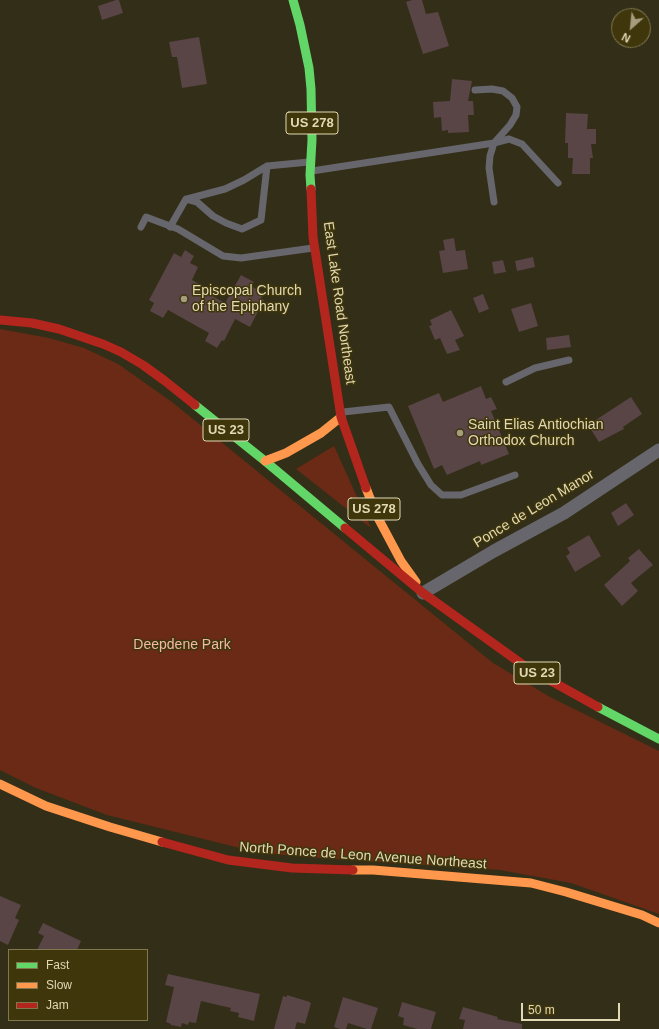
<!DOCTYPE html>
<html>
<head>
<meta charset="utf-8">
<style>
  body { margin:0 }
  #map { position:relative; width:659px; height:1029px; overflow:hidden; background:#332e18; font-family:Helvetica,sans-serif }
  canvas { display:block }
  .legend { position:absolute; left:8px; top:949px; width:140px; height:72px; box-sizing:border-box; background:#3f360c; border:1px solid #80774f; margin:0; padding:5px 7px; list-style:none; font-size:12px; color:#e2d9b4 }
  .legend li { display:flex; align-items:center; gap:8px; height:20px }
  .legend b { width:20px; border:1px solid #80774f }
  .north { position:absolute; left:611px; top:8px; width:40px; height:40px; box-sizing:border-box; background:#3f360c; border:1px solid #80774f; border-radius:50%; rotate:207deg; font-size:11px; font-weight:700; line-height:16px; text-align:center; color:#e2d9b4 }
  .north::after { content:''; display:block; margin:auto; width:14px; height:18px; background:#a59d7d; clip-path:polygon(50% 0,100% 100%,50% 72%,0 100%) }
  .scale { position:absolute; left:521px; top:1003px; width:99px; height:18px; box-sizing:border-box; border:2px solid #e2d9b4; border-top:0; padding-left:5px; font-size:12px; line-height:14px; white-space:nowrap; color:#e2d9b4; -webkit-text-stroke:3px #3f360c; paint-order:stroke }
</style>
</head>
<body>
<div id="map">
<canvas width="659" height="1029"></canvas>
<ul class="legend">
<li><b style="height:5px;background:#63d668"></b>Fast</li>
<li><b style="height:5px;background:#ff974d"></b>Slow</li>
<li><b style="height:5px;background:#b3261e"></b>Jam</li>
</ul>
<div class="north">N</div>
<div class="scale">50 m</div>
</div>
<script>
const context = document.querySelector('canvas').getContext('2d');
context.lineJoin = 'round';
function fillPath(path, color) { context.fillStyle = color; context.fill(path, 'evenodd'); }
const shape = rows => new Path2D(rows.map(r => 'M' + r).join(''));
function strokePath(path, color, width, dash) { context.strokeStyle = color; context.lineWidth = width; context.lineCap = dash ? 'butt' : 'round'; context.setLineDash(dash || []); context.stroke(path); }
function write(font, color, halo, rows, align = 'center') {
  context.font = font + ' Helvetica,sans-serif'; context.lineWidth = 3; context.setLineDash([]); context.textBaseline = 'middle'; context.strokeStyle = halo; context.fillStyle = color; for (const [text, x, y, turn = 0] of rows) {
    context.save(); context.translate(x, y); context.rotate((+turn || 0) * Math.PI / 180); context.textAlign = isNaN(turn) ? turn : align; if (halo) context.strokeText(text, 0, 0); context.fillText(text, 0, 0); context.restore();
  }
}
const green = shape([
  [0,329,49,338,84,348,118,364,172,402,493,663,550,697,659,751,659,914,571,883,500,870,320,858,260,853,107,815,36,788,0,770],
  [334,446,371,528,296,469]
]);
const building = shape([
  [116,0,119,0,123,13,102,20,98,6],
  [412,0,422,0,426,14,438,12,449,46,423,54,406,2],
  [199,37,207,84,182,88,177,57,172,57,169,42],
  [452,79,472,81,468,101,473,101,474,115,468,115,469,132,448,133,448,130,442,131,441,117,434,118,433,102,450,101],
  [566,113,588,114,587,129,596,129,596,144,591,144,593,158,590,158,590,174,572,174,573,158,568,158,568,143,565,143],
  [454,238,456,251,465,250,468,269,443,273,439,251,445,250,443,240],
  [185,250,194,256,190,263,198,267,192,280,209,289,207,293,225,303,241,275,254,282,251,286,263,293,261,299,264,300,250,327,235,319,224,341,222,340,217,348,205,341,209,333,168,310,163,318,150,311,154,303,149,300,174,253,181,257],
  [533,257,535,267,517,271,515,261],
  [503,260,506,272,494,274,492,262],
  [483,294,489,309,479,313,473,298],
  [531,303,538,326,519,332,511,309],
  [451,310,464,336,455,340,460,350,447,354,440,338,435,340,429,326,432,325,430,320],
  [569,335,571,347,547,350,546,338],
  [481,386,486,399,491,397,497,409,491,411,509,454,481,465,480,461,447,475,442,465,434,469,408,406,439,393,443,402],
  [631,397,642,414,623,427,624,429,599,442,588,425],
  [626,503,634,515,618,526,611,513],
  [589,535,601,556,575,572,566,556,570,553,567,548],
  [639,549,653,565,631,583,638,591,622,606,604,585,630,561,628,558],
  [0,896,21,905,15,918,19,920,8,945,0,941],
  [43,923,81,941,77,950,37,950,44,936,38,933],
  [168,974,260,994,254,1021,238,1017,239,1013,230,1011,231,1008,201,1001,196,1023,189,1022,188,1025,182,1023,181,1027,171,1025,171,1024,166,1022,174,987,165,985],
  [287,995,310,1002,310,1003,311,1003,305,1024,297,1022,295,1029,274,1029,283,996,287,997],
  [343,997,378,1008,371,1029,367,1029,348,1023,346,1029,340,1029,334,1027],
  [402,1002,436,1012,431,1029,417,1029,403,1025,404,1018,398,1016],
  [463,1007,498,1017,497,1019,522,1024,522,1029,463,1029,465,1020,459,1019]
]);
const lane = shape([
  [475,90,492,89,503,91,512,98,517,107,516,115,510,125,494,143,490,156,489,168,494,202],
  [312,171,494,143,509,139,522,144,558,183],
  [187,199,225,189,244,180,267,166],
  [141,227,146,217,178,229,223,256,241,258,313,248],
  [170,227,186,199,197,202,213,216,226,223,242,229,261,220,267,166,309,162],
  [506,382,535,368,569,360],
  [343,412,389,407,418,464,431,485,442,495,461,495,515,475]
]);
const street = shape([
  [423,593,494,551,564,513,659,450]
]);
const fast = shape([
  [293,0,300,25,309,68,311,89,312,140,310,175,311,189],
  [195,405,265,461,345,528],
  [598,707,659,739]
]);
const slow = shape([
  [265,461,286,453,321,433,341,417],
  [366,488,377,516,401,561,416,582],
  [0,784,46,806,110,827,162,842],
  [353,870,373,870,531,883,566,892,642,915,659,923]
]);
const jam = shape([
  [311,189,313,237,341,417,366,488],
  [0,320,32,323,59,329,103,344,121,352,143,365,165,381,195,405],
  [345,528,423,593,526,667,598,707],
  [162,842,228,860,292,868,353,870]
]);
const markers = [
  [184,299,4,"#a59d7d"],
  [460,433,4,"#a59d7d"]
];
const shields = [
  [312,123,52],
  [226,430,46],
  [374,509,52],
  [537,673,46]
];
const shieldNames = [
  ["US 278",312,123],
  ["US 23",226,430],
  ["US 278",374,509],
  ["US 23",537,673]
];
const poiNames = [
  ["Episcopal Church",192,291],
  ["of the Epiphany",192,307],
  ["Saint Elias Antiochian",468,425],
  ["Orthodox Church",468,441]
];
const streetNames = [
  ["East Lake Road Northeast",339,303,82],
  ["Ponce de Leon Manor",534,509,-31],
  ["North Ponce de Leon Avenue Northeast",363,856,4]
];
const parkNames = [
  ["Deepdene Park",182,645]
];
fillPath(green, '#6b2a15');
fillPath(building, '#594446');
strokePath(lane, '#66666c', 7);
strokePath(street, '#66666c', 13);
strokePath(fast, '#63d668', 9);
strokePath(slow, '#ff974d', 9);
strokePath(jam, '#b3261e', 9);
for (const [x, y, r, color] of markers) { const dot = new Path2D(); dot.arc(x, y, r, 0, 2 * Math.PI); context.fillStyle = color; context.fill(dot); strokePath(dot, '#3f360c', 1.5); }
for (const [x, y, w] of shields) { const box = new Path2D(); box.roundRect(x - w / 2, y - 11, w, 22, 3); context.fillStyle = '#3f360c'; context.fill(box); strokePath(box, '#e2d9b4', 1); }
write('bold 13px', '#e2d9b4', null, shieldNames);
write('14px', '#e2d9b4', '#3f360c', poiNames, 'left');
write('14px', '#e2d9b4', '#3f360c', streetNames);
write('14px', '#f5b7a6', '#3f360c', parkNames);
</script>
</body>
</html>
